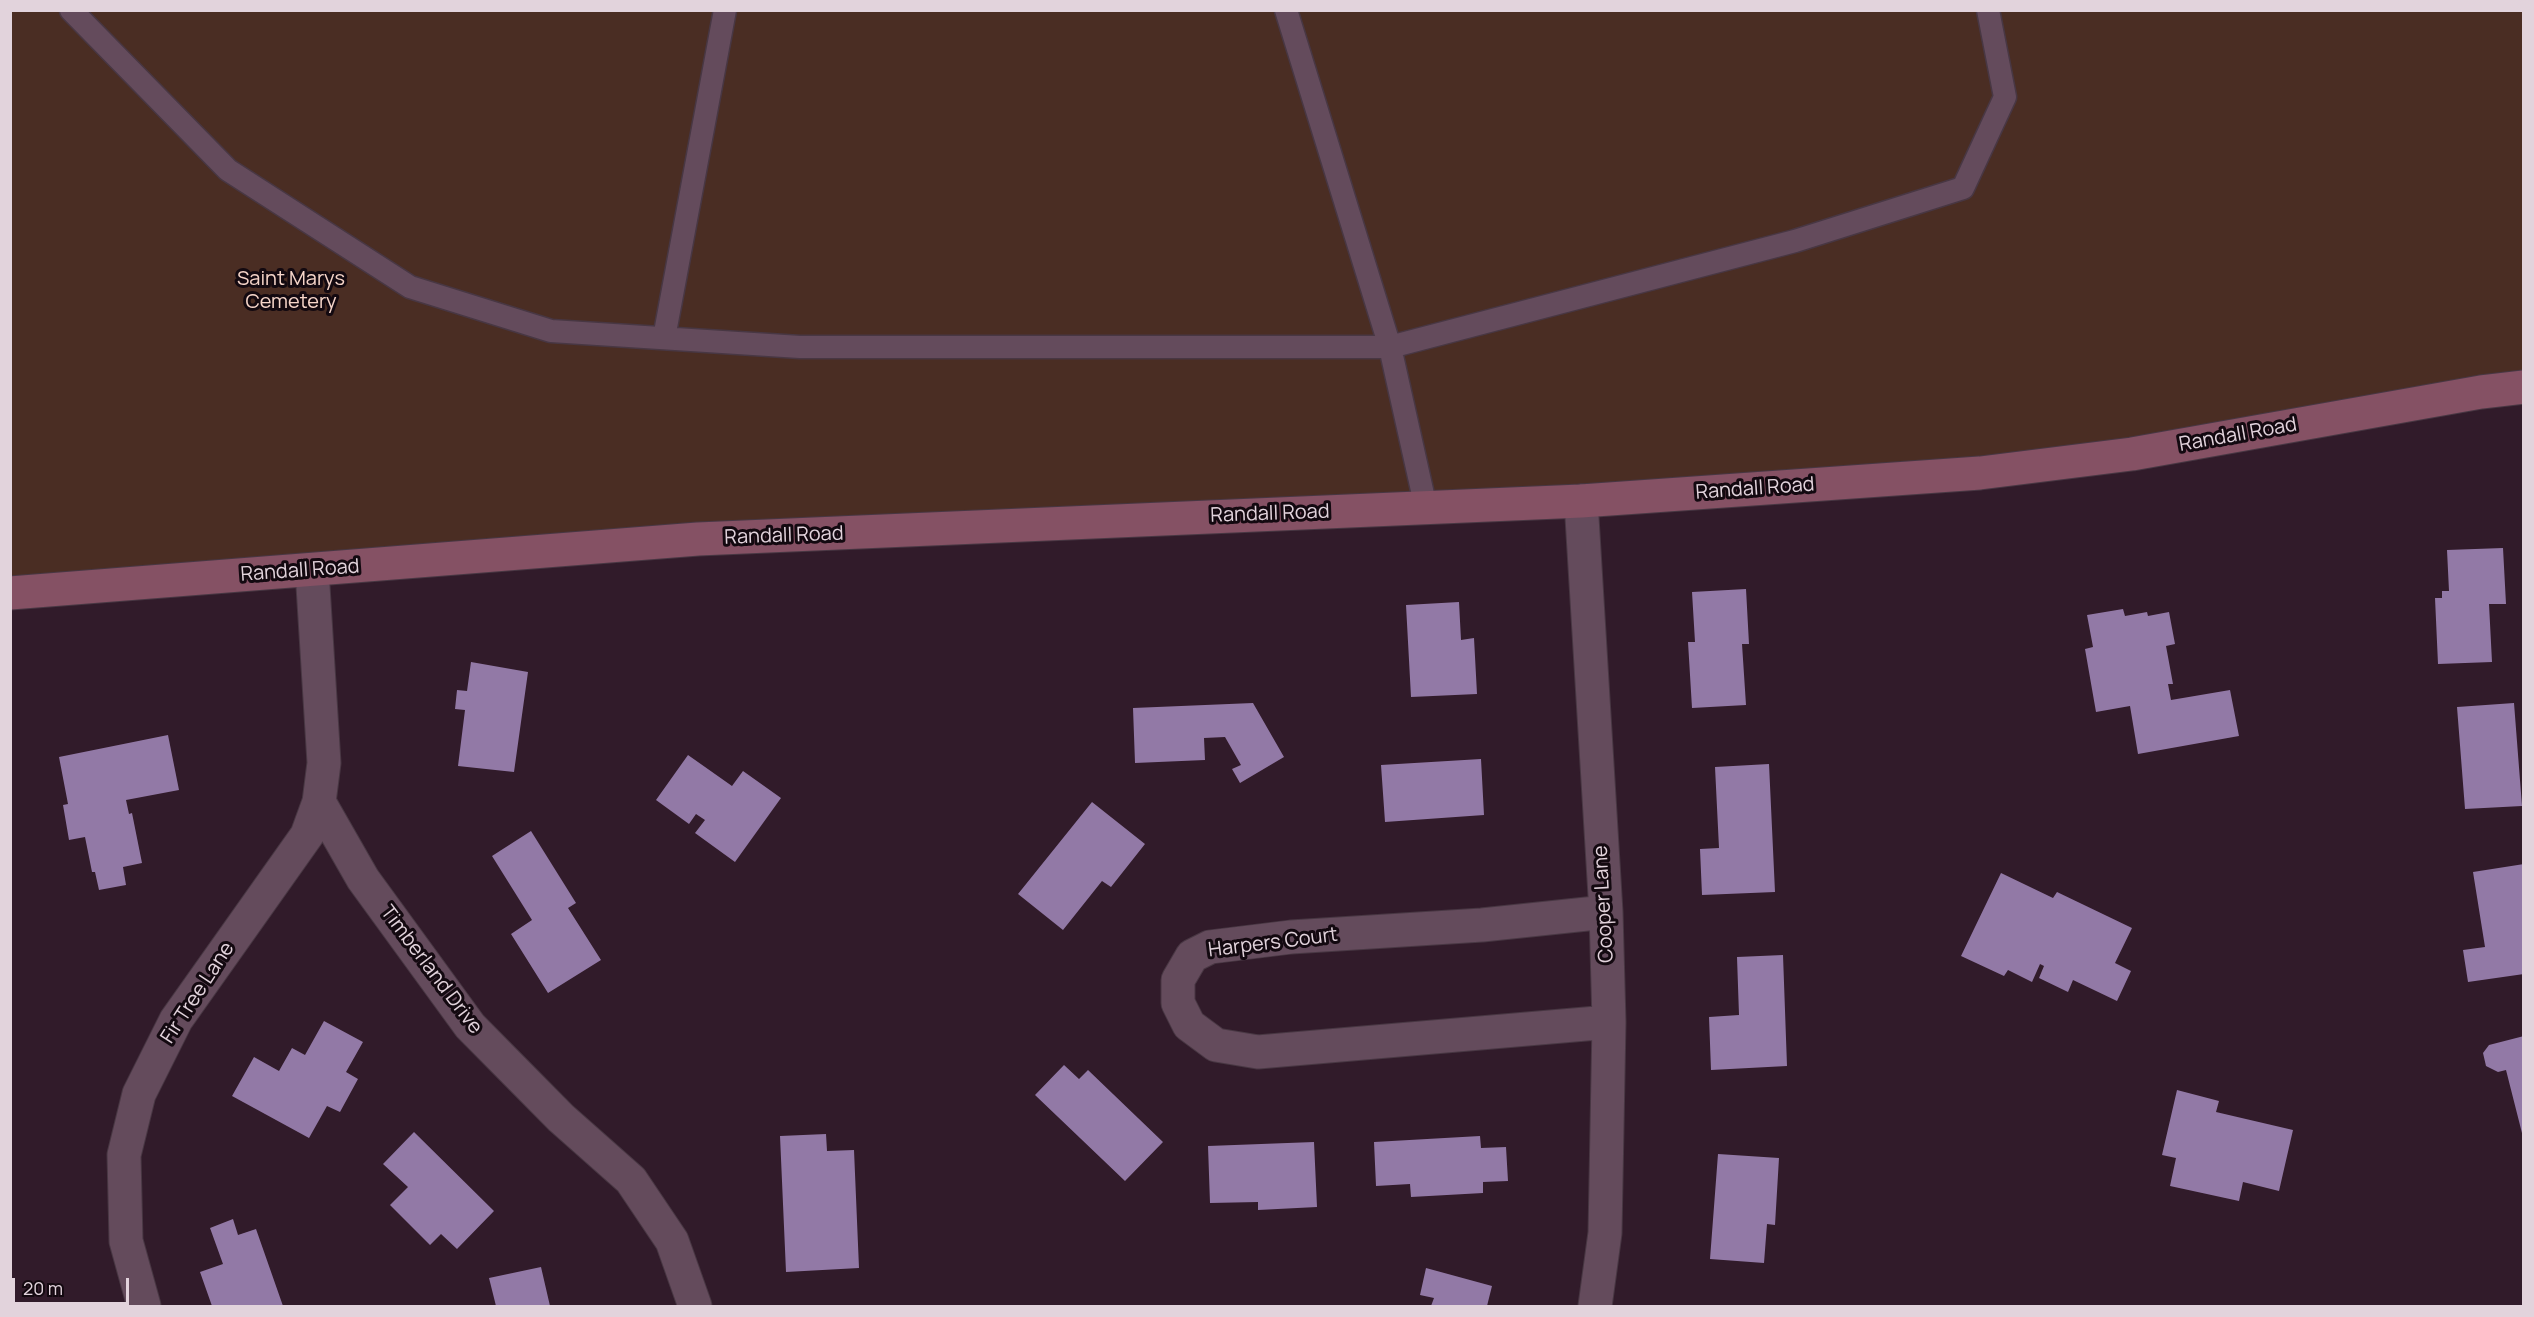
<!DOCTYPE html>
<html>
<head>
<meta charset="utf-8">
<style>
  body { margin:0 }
  #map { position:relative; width:2534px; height:1317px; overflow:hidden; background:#311b2a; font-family:Manrope,sans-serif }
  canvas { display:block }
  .frame { position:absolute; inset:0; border:12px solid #e2d3dc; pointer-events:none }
  .scale { position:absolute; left:12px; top:1278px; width:117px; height:27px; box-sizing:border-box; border:3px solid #e2d3dc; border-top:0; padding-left:8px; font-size:18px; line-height:21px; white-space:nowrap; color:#e2d3dc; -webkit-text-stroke:4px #130910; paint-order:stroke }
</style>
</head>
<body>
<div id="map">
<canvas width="2534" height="1317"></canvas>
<div class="frame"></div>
<div class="scale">20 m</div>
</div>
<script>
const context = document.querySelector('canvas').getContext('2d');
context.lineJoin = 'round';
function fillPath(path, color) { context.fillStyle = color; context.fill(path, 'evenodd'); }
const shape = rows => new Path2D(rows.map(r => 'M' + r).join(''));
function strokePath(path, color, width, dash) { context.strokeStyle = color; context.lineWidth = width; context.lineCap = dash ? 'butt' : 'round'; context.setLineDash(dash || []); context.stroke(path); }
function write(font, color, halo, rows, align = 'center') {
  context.font = font + ' Manrope,sans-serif'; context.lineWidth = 6; context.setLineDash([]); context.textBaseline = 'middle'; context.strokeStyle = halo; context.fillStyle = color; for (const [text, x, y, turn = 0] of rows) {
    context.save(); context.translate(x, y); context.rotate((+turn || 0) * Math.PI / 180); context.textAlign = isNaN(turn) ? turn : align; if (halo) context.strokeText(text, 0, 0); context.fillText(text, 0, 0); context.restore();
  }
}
const green = shape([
  [11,11,2523,11,2523,387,2132,454,11,593]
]);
const building = shape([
  [2503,548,2506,604,2489,604,2492,662,2438,664,2435,598,2442,598,2442,591,2449,591,2447,550],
  [1746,589,1749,644,1742,644,1746,705,1692,708,1688,642,1695,642,1692,592],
  [1459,602,1461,640,1474,638,1477,694,1411,697,1406,605],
  [2123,609,2125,616,2147,612,2148,616,2169,612,2175,644,2166,646,2173,684,2168,684,2171,700,2230,690,2239,736,2138,754,2130,706,2096,712,2085,649,2093,647,2087,615],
  [471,662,528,672,514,772,458,766,465,710,455,709,457,690,467,691],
  [1253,703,1284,757,1240,783,1232,769,1241,765,1225,737,1204,738,1205,760,1135,763,1133,708],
  [2514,703,2522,806,2465,809,2457,707],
  [168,735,179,790,126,800,129,814,132,813,142,863,123,867,126,885,99,890,95,872,92,872,85,837,69,840,63,805,68,804,59,757],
  [688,755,732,786,743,771,781,798,735,862,695,833,705,820,696,814,689,824,656,800],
  [1481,759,1484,815,1385,822,1381,765],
  [1769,764,1775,892,1702,895,1700,849,1719,848,1715,767],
  [1092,802,1145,844,1111,887,1102,881,1063,930,1018,894],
  [531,831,576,903,568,908,601,960,548,993,511,934,532,920,492,856],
  [2524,864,2524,974,2468,982,2463,950,2485,947,2473,872],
  [2001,873,2053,898,2057,892,2132,928,2115,963,2131,971,2117,1001,2073,980,2068,992,2039,978,2044,966,2040,964,2032,982,2008,970,2004,976,1961,956],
  [1783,955,1787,1066,1711,1070,1709,1017,1739,1015,1737,957],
  [324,1021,363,1042,346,1072,358,1079,340,1112,327,1106,309,1138,232,1096,254,1057,279,1071,292,1048,305,1055],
  [2524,1036,2524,1137,2523,1137,2506,1070,2498,1072,2486,1066,2483,1053,2489,1045],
  [1064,1065,1079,1079,1088,1070,1163,1142,1125,1181,1035,1095],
  [2177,1090,2219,1101,2216,1112,2293,1130,2279,1191,2243,1182,2239,1201,2170,1186,2176,1158,2162,1155],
  [414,1132,494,1211,457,1249,441,1234,430,1245,390,1205,408,1187,383,1164],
  [826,1134,827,1151,854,1150,859,1268,786,1272,780,1136],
  [1480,1136,1481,1148,1506,1147,1508,1181,1483,1182,1483,1193,1411,1197,1410,1184,1376,1186,1374,1142],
  [1314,1142,1317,1207,1258,1210,1258,1202,1210,1203,1208,1146],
  [1718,1154,1779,1158,1775,1225,1767,1224,1764,1263,1710,1259],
  [233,1219,238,1235,256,1229,283,1306,212,1306,200,1272,223,1264,210,1228],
  [541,1267,550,1306,496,1306,489,1278],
  [1426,1268,1492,1286,1487,1306,1431,1306,1434,1298,1420,1295]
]);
const lane = shape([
  [71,10,228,170,410,287,551,331,800,347,1390,347,1795,241,1963,188,2005,97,1988,10],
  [1286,10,1390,347,1426,508],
  [664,338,725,10]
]);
const street = shape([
  [1581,501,1606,912,1609,1022,1605,1233,1595,1306],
  [312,570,324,763,319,802,363,879,470,1026,561,1118,631,1180,672,1241,695,1306],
  [1606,912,1482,925,1291,937,1210,947,1192,956,1178,980,1178,1003,1189,1025,1216,1045,1258,1052,1609,1022],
  [144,1306,126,1241,124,1155,139,1094,176,1020,307,835,319,802]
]);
const secondary = shape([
  [10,593,698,539,1581,501,1980,473,2132,454,2481,392,2524,387]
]);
const parkNames = [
  ["Saint Marys",291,279],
  ["Cemetery",291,302]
];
const streetNames = [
  ["Randall Road",2238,435,-10],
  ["Randall Road",1755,489,-4],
  ["Randall Road",1270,514,-2],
  ["Randall Road",784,536,-2],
  ["Randall Road",300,571,-4],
  ["Cooper Lane",1604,904,-93],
  ["Harpers Court",1273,943,-7],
  ["Timberland Drive",431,970,53],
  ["Fir Tree Lane",198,993,-57]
];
fillPath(green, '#4a2d23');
fillPath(building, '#9279a6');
strokePath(lane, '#483743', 25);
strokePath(street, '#483743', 35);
strokePath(secondary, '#483743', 35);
strokePath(lane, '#644b5c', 22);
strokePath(street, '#644b5c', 33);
strokePath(secondary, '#855164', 33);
write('20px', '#f6d5c9', '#130910', parkNames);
write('20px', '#e2d3dc', '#130910', streetNames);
</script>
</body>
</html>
